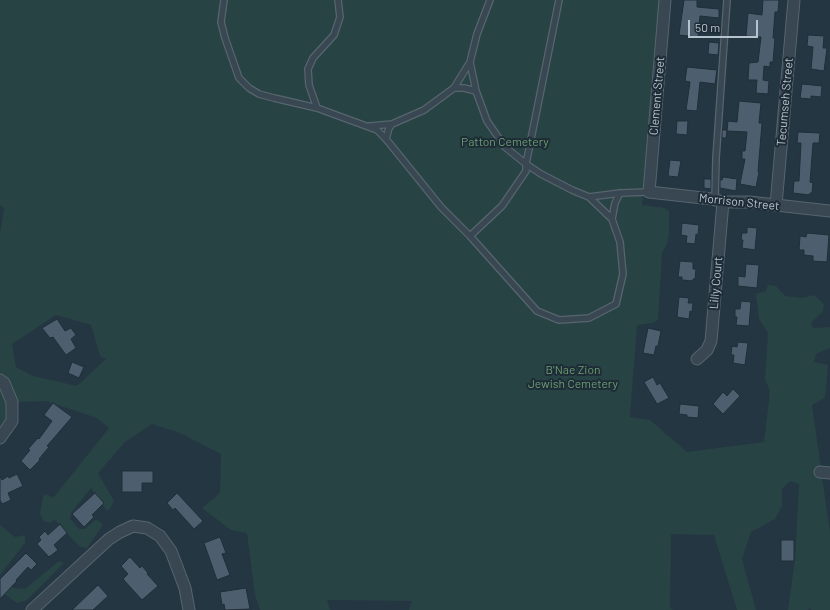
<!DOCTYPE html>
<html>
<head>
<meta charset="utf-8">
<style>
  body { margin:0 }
  #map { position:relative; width:830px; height:610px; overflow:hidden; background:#253643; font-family:Barlow,sans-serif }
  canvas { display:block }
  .scale { position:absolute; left:688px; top:20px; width:70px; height:18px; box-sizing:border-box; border:2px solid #b6c2cc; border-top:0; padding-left:5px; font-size:12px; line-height:14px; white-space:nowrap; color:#b6c2cc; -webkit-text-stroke:3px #1e2c37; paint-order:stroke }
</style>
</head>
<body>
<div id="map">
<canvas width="830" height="610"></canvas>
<div class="scale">50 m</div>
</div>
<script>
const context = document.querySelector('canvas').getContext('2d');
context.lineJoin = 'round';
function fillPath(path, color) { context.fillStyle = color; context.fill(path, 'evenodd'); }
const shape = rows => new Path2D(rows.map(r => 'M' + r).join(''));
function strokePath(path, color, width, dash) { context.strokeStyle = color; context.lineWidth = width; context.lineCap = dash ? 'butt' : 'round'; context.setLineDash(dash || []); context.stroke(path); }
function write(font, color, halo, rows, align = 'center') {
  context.font = font + ' Barlow,sans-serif'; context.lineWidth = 4; context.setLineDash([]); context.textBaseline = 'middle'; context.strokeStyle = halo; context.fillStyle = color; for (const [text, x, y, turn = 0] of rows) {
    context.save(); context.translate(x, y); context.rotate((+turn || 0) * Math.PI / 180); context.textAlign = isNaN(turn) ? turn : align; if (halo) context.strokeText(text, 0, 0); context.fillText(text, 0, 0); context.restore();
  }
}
const green = shape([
  [0,0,660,0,642,205,665,208,669,212,669,234,667,244,662,253,658,320,652,323,637,325,630,417,650,420,687,452,764,442,770,391,765,380,768,333,759,319,756,294,766,291,768,285,776,286,785,296,803,298,814,295,824,304,823,311,811,323,813,328,830,327,830,348,816,354,814,362,828,365,825,398,812,405,830,533,830,610,812,610,809,608,808,610,788,610,795,559,799,484,790,481,782,489,782,506,775,519,751,532,742,559,756,610,737,610,714,535,671,534,670,608,673,610,409,610,412,601,327,600,330,610,260,610,255,595,247,533,231,530,202,508,220,493,221,454,180,433,152,424,125,442,98,473,114,501,111,507,107,511,91,488,71,513,70,519,79,529,85,529,95,520,99,521,103,525,87,548,80,547,54,519,50,523,44,521,40,514,43,496,46,494,53,498,109,428,97,418,46,401,18,402,5,375,0,373,0,235,4,208,0,205],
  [56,315,91,325,100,356,106,359,77,386,33,376,16,367,12,344],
  [0,389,6,398,7,409,6,419,0,426],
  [0,525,15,537,25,535,25,543,0,575],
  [59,561,64,563,27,600,17,603,6,595,0,593,0,576,4,587,25,589]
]);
const building = shape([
  [684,0,697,0,697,7,719,9,719,18,700,16,698,37,679,35,684,0],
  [763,0,779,0,778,12,775,12,773,38,775,38,773,62,770,62,770,67,764,66,763,80,769,81,768,94,756,93,757,80,748,80,749,63,758,62,761,37,746,36,748,13,762,15,763,0],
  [808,35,824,36,823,48,827,48,824,71,811,69,813,47,807,46,808,35],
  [709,42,719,43,718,55,708,54,709,42],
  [687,67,717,70,715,84,700,82,697,111,686,110,690,82,685,81,687,67],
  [802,84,822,86,821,97,811,96,811,99,800,98,802,84],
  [739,101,761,103,759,123,762,123,758,172,759,172,756,187,740,184,745,159,742,159,742,151,745,151,747,132,727,131,728,121,737,122,739,101],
  [677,121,688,121,687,135,676,134,677,121],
  [722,130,727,130,726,138,722,138,722,130],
  [798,132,820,133,819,143,813,143,810,182,813,183,812,193,810,193,809,195,793,193,794,181,799,181,801,143,797,143,798,132],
  [670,160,681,161,678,177,668,176,670,160],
  [723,177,737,179,736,191,720,188,720,180,722,180,723,177],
  [704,179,711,179,711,189,704,188,704,179],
  [682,223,699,225,698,235,696,234,695,244,686,243,687,236,681,235,682,223],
  [747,227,757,228,755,250,742,248,743,240,741,240,742,233,747,233,747,227],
  [807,233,829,235,827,262,813,261,813,256,804,255,804,250,799,250,800,236,806,237,807,233],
  [680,261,693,262,693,269,696,269,695,279,693,279,693,281,682,280,682,277,678,277,680,261],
  [746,264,759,265,757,288,738,286,738,276,745,277,746,264],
  [679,297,689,298,688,303,693,303,692,312,690,311,689,319,677,317,679,297],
  [741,301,751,302,749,326,736,325,737,317,735,317,735,309,740,309,741,301],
  [57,319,65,331,71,328,76,335,71,339,76,348,66,355,53,337,50,338,42,328,57,319],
  [648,328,661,331,658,346,656,346,654,355,643,353,648,328],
  [738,342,748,343,745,365,733,363,734,355,731,355,732,346,737,347,738,342],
  [72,362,84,367,79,378,68,373,72,362],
  [653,377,657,385,660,383,669,398,657,404,644,382,653,377],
  [733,389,740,396,723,414,713,404,723,392,727,396,733,389],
  [53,403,72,417,47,446,49,447,39,459,40,460,30,470,21,461,30,450,28,449,38,438,39,439,52,421,44,415,53,403],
  [680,404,699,406,698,418,687,417,687,415,679,414,680,404],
  [122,471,153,471,153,483,142,483,142,492,122,492,122,471],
  [17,474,23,486,8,493,11,500,2,504,0,500,0,476,2,480,8,476,9,478,17,474],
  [95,493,104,503,92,515,94,517,84,527,72,514,95,493],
  [177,493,203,521,194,529,175,508,173,510,167,503,177,493],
  [60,524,67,533,54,545,58,550,49,557,37,544,41,540,39,537,45,531,48,535,60,524],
  [220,537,226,553,222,554,230,575,217,580,204,543,220,537],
  [781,540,794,540,794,561,781,561,781,540],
  [26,553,37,564,31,570,28,567,16,580,17,581,0,599,0,579,26,553],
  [130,557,140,568,142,566,148,573,147,574,158,586,142,600,123,579,128,574,121,566,130,557],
  [98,585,108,596,93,610,72,610,98,585],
  [246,588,250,609,225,610,224,604,222,605,220,592,246,588]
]);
const lane = shape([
  [224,0,221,22,225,38,239,78,249,88,259,94,274,98,317,108,377,130,386,139,441,207,470,236,537,311,559,320,589,318,616,304,623,274,620,242,612,219,589,197,620,193,649,192],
  [559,0,526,164,541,174,572,190,589,197],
  [454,88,470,62],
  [317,108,309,85,308,69,313,58,334,35,340,17,338,0],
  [370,126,392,124],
  [386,139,389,128,392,124,424,110,454,88,464,88,476,91],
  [715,200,716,158,727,0],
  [612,219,615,203,620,193],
  [470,236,502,206,526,171,526,164,505,147,487,121,476,91,470,62,477,34,490,0]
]);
const street = shape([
  [665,0,649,192,712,199,723,202,749,202,830,211],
  [776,205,794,0],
  [697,359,707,350,711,341,723,202],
  [0,380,4,383,12,402,12,421,0,438],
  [820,472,830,473],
  [32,610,109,539,120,532,133,526,147,528,160,536,171,551,185,588,189,610]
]);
const streetNames = [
  ["Clement Street",657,96,-85],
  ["Tecumseh Street",785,102,-85],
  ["Morrison Street",739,202,6],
  ["Lilly Court",716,283,-85]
];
const parkNames = [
  ["Patton Cemetery",505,142],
  ["B'Nae Zion",573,370],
  ["Jewish Cemetery",573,384]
];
fillPath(green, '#274343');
fillPath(building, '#4d5f6e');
strokePath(building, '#202e39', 1);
strokePath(lane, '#57656f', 8);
strokePath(street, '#57656f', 13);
strokePath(lane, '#394752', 5.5);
strokePath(street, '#394752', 11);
write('12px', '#b6c2cc', '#1e2c37', streetNames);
write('12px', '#6c9e70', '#1e2c37', parkNames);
</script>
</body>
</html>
